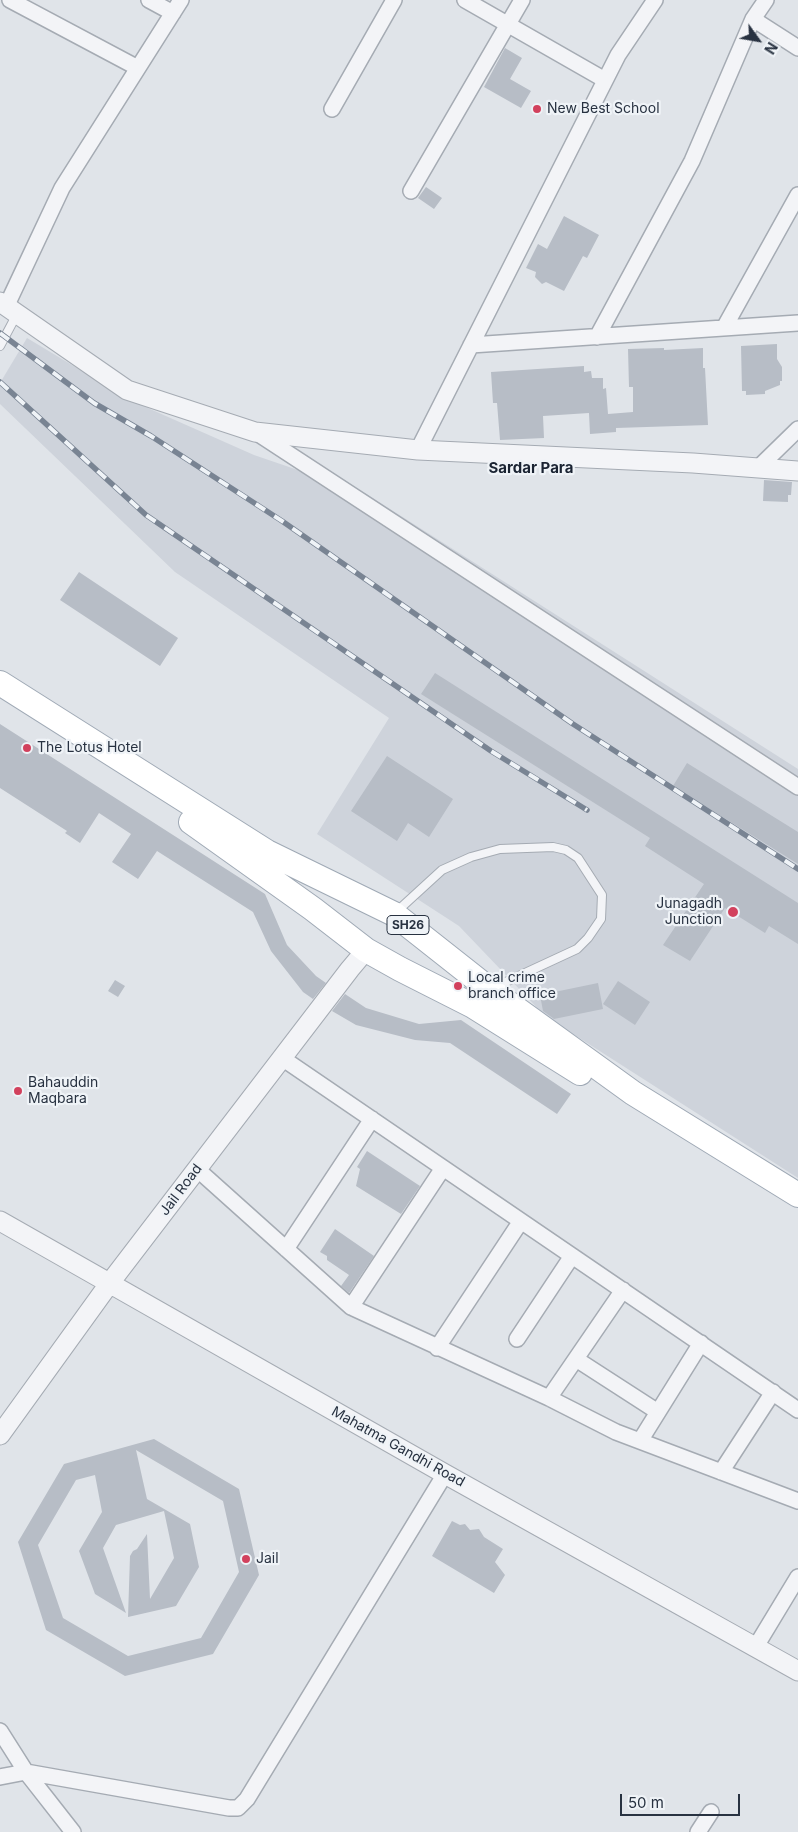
<!DOCTYPE html>
<html>
<head>
<meta charset="utf-8">
<style>
  body { margin:0 }
  #map { position:relative; width:798px; height:1832px; overflow:hidden; background:#e0e4e9; font-family:Inter,sans-serif }
  canvas { display:block }
  .north { position:absolute; left:733px; top:15px; width:50px; height:50px; -webkit-text-stroke:4px #eff3f7; paint-order:stroke; rotate:122deg; font-size:14px; font-weight:700; line-height:20px; text-align:center; color:#283241 }
  .north::after { content:''; display:block; margin:auto; width:18px; height:22px; background:#283241; clip-path:polygon(50% 0,100% 100%,50% 72%,0 100%) }
  .scale { position:absolute; left:620px; top:1794px; width:120px; height:22px; box-sizing:border-box; border:2px solid #283241; border-top:0; padding-left:6px; font-size:15px; line-height:18px; white-space:nowrap; color:#283241; -webkit-text-stroke:4px #eff3f7; paint-order:stroke }
</style>
</head>
<body>
<div id="map">
<canvas width="798" height="1832"></canvas>
<div class="north">N</div>
<div class="scale">50 m</div>
</div>
<script>
const context = document.querySelector('canvas').getContext('2d');
context.lineJoin = 'round';
function fillPath(path, color) { context.fillStyle = color; context.fill(path, 'evenodd'); }
const shape = rows => new Path2D(rows.map(r => 'M' + r).join(''));
function strokePath(path, color, width, dash) { context.strokeStyle = color; context.lineWidth = width; context.lineCap = dash ? 'butt' : 'round'; context.setLineDash(dash || []); context.stroke(path); }
function write(font, color, halo, rows, align = 'center') {
  context.font = font + ' Inter,sans-serif'; context.lineWidth = 4.5; context.setLineDash([]); context.textBaseline = 'middle'; context.strokeStyle = halo; context.fillStyle = color; for (const [text, x, y, turn = 0] of rows) {
    context.save(); context.translate(x, y); context.rotate((+turn || 0) * Math.PI / 180); context.textAlign = isNaN(turn) ? turn : align; if (halo) context.strokeText(text, 0, 0); context.fillText(text, 0, 0); context.restore();
  }
}
const built = shape([
  [27,338,132,401,254,455,365,493,798,769,798,1178,545,1016,459,926,317,834,389,718,175,572,0,404,0,383]
]);
const building = shape([
  [505,48,522,58,510,79,531,91,521,108,484,87],
  [426,187,442,198,434,209,418,198],
  [564,216,599,235,587,258,583,256,564,291,546,282,542,284,535,277,536,272,526,268,538,244,547,249],
  [777,344,777,359,782,367,782,381,780,381,780,385,765,391,765,394,746,395,746,391,742,391,741,346],
  [664,348,664,350,703,348,703,368,705,368,708,425,616,428,616,432,590,434,589,413,543,416,544,438,500,440,497,403,493,403,491,372,584,366,584,372,591,371,592,378,603,378,603,389,606,388,608,414,633,412,633,387,629,387,628,349],
  [764,480,792,482,791,495,788,495,788,502,763,501],
  [79,572,178,638,160,666,60,600],
  [435,673,798,903,798,944,769,926,765,933,725,908,690,961,663,945,704,884,645,846,650,838,421,694],
  [0,724,265,894,287,945,316,976,326,983,313,999,303,992,271,951,253,912,157,851,138,879,112,862,131,834,99,813,80,843,65,833,67,831,0,788],
  [387,756,453,799,429,837,408,823,397,841,351,811],
  [687,763,798,832,798,864,673,786],
  [115,980,125,986,118,997,108,991],
  [618,981,650,1002,635,1025,603,1004],
  [598,983,603,1009,554,1019,543,1011,540,995],
  [345,994,366,1008,419,1024,461,1020,571,1094,557,1114,450,1043,415,1040,356,1025,332,1011],
  [367,1151,420,1186,401,1214,356,1186,360,1169,357,1167],
  [335,1229,374,1256,349,1293,341,1286,349,1275,327,1260,327,1256,320,1252],
  [154,1439,239,1489,259,1575,213,1654,125,1676,46,1630,18,1542,64,1464],
  [136,1450,223,1501,239,1572,201,1638,128,1656,63,1618,38,1545,76,1480,95,1475,102,1512,79,1551,95,1594,126,1613,103,1548,116,1525,164,1511,174,1558,150,1599,147,1534,137,1549,133,1551,130,1556,128,1617,176,1606,199,1567,190,1524,147,1499],
  [452,1521,460,1525,465,1524,470,1530,479,1529,484,1537,503,1549,495,1562,505,1575,494,1593,432,1556]
]);
const service = shape([
  [0,346,17,314],
  [395,913,442,870,471,857,500,849,553,847,566,850,578,858,602,895,601,919,588,938,577,949,495,987]
]);
const minor = shape([
  [10,0,138,68],
  [149,0,173,13],
  [465,0,605,80],
  [753,19,798,48],
  [332,109,394,0],
  [411,191,522,0],
  [6,307,62,188,181,0],
  [724,328,798,195],
  [597,337,692,161,753,19,766,0],
  [471,345,798,323],
  [257,433,798,787],
  [418,450,618,55,655,0],
  [758,468,798,429],
  [282,1058,798,1410],
  [197,1169,351,1307,549,1398,616,1432,798,1501],
  [286,1249,372,1119],
  [351,1307,443,1168],
  [517,1339,572,1256],
  [437,1348,521,1221],
  [576,1359,658,1412],
  [549,1398,623,1290],
  [640,1441,701,1343],
  [721,1472,773,1392],
  [755,1648,798,1577],
  [0,1731,26,1772,73,1832],
  [0,1777,26,1772,229,1808,238,1808,247,1799,445,1474],
  [698,1832,711,1812]
]);
const tertiary = shape([
  [0,302,127,390,255,432,418,450,693,463,798,471],
  [0,1221,445,1474,798,1671],
  [0,1435,109,1284,350,969,366,950]
]);
const primary = shape([
  [0,683,267,852,394,914,489,989,633,1093,798,1195],
  [191,822,313,909,366,950,400,969,473,1006,580,1073]
]);
const rail = shape([
  [0,333,94,403,151,436,282,521,573,724,798,869],
  [0,382,146,515,491,751,587,810]
]);
const markers = [
  [537,109,5,"#d2415d"],
  [27,748,5,"#d2415d"],
  [733,912,6,"#d2415d"],
  [458,986,5,"#d2415d"],
  [18,1091,5,"#d2415d"],
  [246,1559,5,"#d2415d"]
];
const shields = [
  [408,925,42]
];
const shieldNames = [
  ["SH26",408,925]
];
const poiNames = [
  ["New Best School",547,109],
  ["The Lotus Hotel",37,748],
  ["Junagadh",722,904,"right"],
  ["Junction",722,920,"right"],
  ["Local crime",468,978],
  ["branch office",468,994],
  ["Bahauddin",28,1083],
  ["Maqbara",28,1099],
  ["Jail",256,1559]
];
const streetNames = [
  ["Jail Road",181,1190,-53],
  ["Mahatma Gandhi Road",398,1447,29]
];
const neighbourhoodNames = [
  ["Sardar Para",531,468]
];
fillPath(built, '#ced3db');
fillPath(building, '#b7bdc6');
strokePath(service, '#a5abb3', 10);
strokePath(minor, '#a5abb3', 18);
strokePath(tertiary, '#a5abb3', 21);
strokePath(primary, '#9fa9b5', 26);
strokePath(service, '#f3f4f7', 8);
strokePath(minor, '#f3f4f7', 15);
strokePath(tertiary, '#f3f4f7', 19);
strokePath(primary, '#fff', 24);
strokePath(rail, '#798493', 5.5);
strokePath(rail, '#eff3f7', 4, [11]);
for (const [x, y, r, color] of markers) { const dot = new Path2D(); dot.arc(x, y, r, 0, 2 * Math.PI); context.fillStyle = color; context.fill(dot); strokePath(dot, '#eff3f7', 2); }
for (const [x, y, w] of shields) { const box = new Path2D(); box.roundRect(x - w / 2, y - 9.5, w, 19, 4); context.fillStyle = '#eff3f7'; context.fill(box); strokePath(box, '#283241', 1); }
write('bold 12px', '#283241', null, shieldNames);
write('14px', '#283241', '#eff3f7', poiNames, 'left');
write('14px', '#283241', '#eff3f7', streetNames);
write('bold 15px', '#1a2332', '#eff3f7', neighbourhoodNames);
</script>
</body>
</html>
